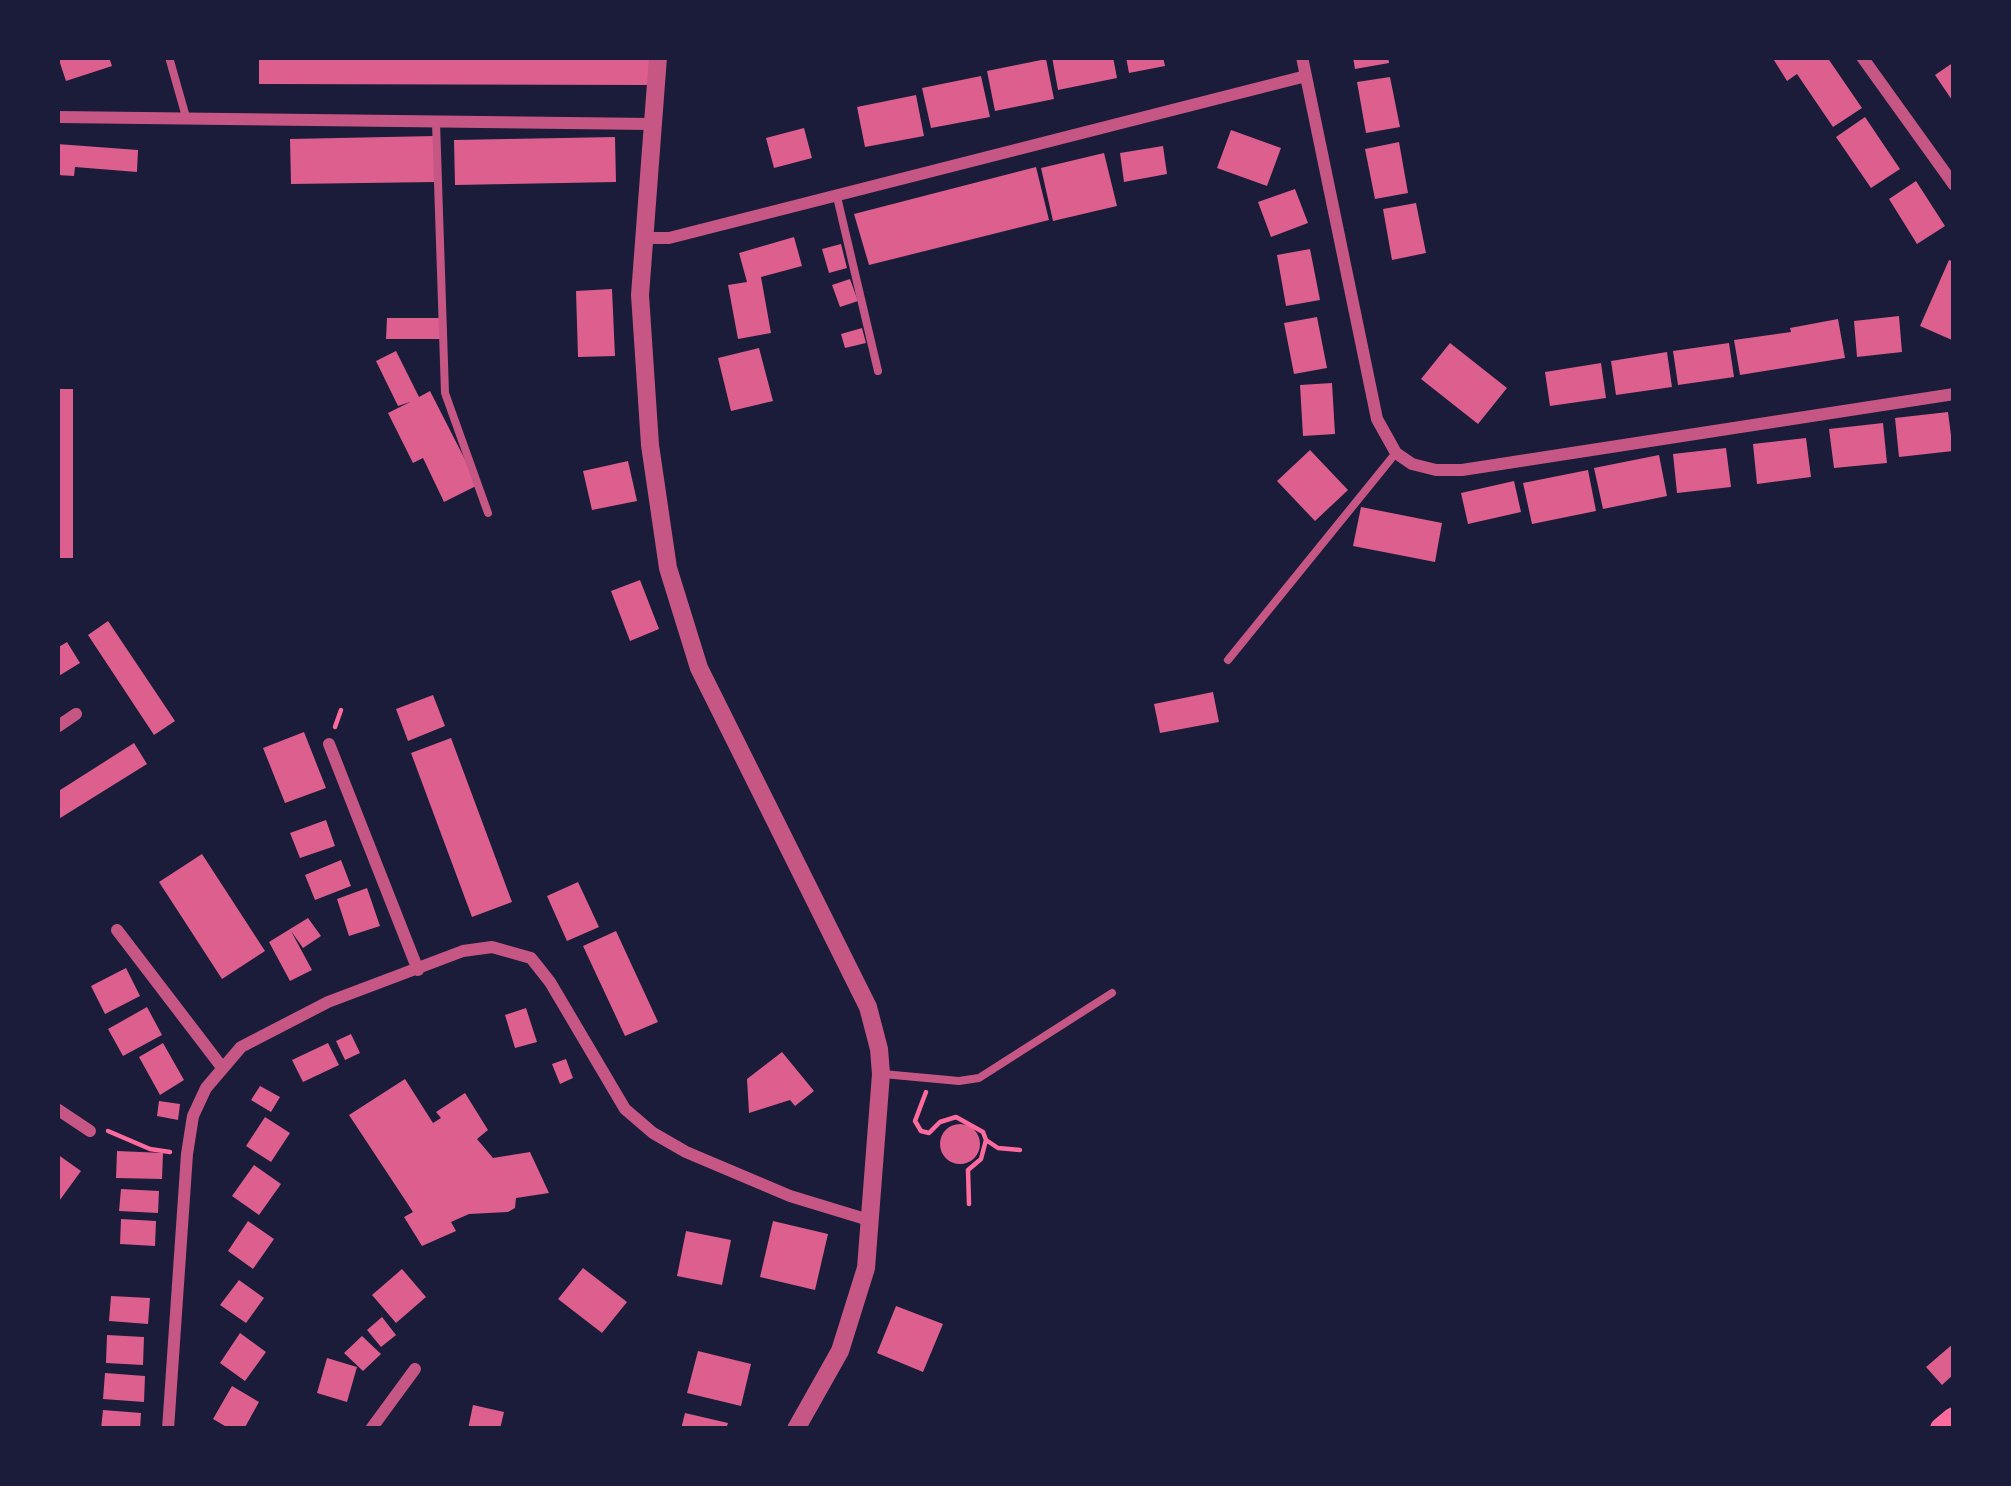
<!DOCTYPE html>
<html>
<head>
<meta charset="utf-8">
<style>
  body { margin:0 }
  #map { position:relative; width:2011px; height:1486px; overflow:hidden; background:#1b1b3a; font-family:Karla,sans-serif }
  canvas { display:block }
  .frame { position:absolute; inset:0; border:60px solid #1b1b3a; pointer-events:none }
</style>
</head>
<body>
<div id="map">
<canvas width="2011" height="1486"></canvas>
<div class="frame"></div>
</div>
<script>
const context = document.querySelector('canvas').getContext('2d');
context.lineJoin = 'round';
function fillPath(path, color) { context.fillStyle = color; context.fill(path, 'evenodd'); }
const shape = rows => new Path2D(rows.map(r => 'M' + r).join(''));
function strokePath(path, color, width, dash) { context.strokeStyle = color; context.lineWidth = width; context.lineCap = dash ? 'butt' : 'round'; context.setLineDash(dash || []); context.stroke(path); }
const building = shape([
  [58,57,109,57,112,66,66,81],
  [259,57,649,57,649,85,259,84],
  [1052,57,1113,57,1117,78,1058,90],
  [1126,57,1163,57,1165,66,1129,73],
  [1353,57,1388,57,1389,63,1355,69],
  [1772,57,1827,57,1862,108,1833,127,1797,74,1787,81],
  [1046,59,1054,99,995,111,987,71],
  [1954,62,1954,103,1935,75],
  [981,76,990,117,931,128,922,88],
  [1390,77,1400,127,1366,133,1357,82],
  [916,95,924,136,865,147,857,107],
  [1865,117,1900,169,1871,188,1836,137],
  [804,128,812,158,774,168,766,138],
  [1231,130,1281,148,1267,186,1217,168],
  [435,136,436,182,291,184,290,139],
  [615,137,616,182,455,185,454,140],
  [1399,142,1408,193,1375,199,1365,149],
  [57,144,138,150,137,172,75,167,74,176,57,175],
  [1163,146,1167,174,1124,182,1120,153],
  [1104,153,1117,206,1053,221,1041,168],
  [1036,167,1049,220,869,265,854,214],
  [1916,181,1945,226,1917,244,1889,199],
  [1295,189,1308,223,1271,237,1258,202],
  [1416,203,1426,253,1392,260,1383,209],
  [794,237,802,266,761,277,771,333,738,339,728,285,747,282,739,253],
  [841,244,847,268,829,273,822,249],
  [1310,249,1320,300,1286,306,1277,255],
  [1949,260,1954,262,1952,340,1920,326],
  [850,279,858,301,840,307,832,285],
  [612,289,615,356,578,357,576,291],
  [1899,316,1902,352,1857,357,1854,321],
  [1317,317,1327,368,1294,374,1284,323],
  [387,318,440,318,440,339,386,339],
  [1838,319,1845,358,1740,375,1734,340,1791,332,1790,328],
  [862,328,866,343,845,348,841,334],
  [1450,343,1507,388,1478,424,1421,379],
  [1729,343,1734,377,1678,385,1673,351],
  [759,348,773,401,731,411,718,358],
  [396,351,419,397,430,391,478,485,444,502,423,458,413,463,388,413,410,402,398,406,376,361],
  [1667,352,1672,387,1616,395,1611,361],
  [1601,363,1606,398,1550,406,1545,372],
  [1332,383,1335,434,1303,436,1300,385],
  [57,389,73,389,73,558,57,558],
  [1948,412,1953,451,1899,457,1895,418],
  [1883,423,1887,463,1834,468,1829,429],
  [1806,438,1811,477,1757,484,1753,444],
  [1726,448,1731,487,1677,493,1673,454],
  [1310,450,1348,490,1315,521,1277,481],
  [1659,455,1667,496,1603,509,1594,468],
  [628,461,637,501,592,510,583,471],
  [1588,470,1596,511,1532,524,1523,483],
  [1514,481,1521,512,1468,524,1461,493],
  [1361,507,1442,523,1435,562,1353,546],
  [640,580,659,629,630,641,611,591],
  [108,621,175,721,154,735,88,635],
  [67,642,80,663,57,677,57,648],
  [1213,692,1219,722,1160,733,1154,704],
  [433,695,445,726,408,741,396,709],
  [304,732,326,788,285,803,263,748],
  [451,738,512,902,472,917,411,753],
  [134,743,147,764,57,820,57,792],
  [326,820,335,846,300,858,290,833],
  [202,854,265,951,222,979,159,882],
  [341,860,351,886,315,900,305,875],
  [578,882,599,927,567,941,547,896],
  [367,888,380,926,349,936,337,899],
  [308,918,321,936,303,948,291,931,312,970,290,981,269,942],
  [616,931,658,1022,625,1036,583,946],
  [126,968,140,996,105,1014,91,986],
  [147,1007,162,1035,123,1056,108,1029],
  [526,1008,537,1042,515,1048,505,1015],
  [351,1034,360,1053,345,1060,336,1041],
  [163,1043,184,1080,160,1095,139,1057],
  [328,1043,339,1065,303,1082,292,1060],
  [782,1052,814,1091,795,1106,790,1100,749,1113,747,1079],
  [566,1059,573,1078,560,1084,552,1064],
  [405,1079,433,1123,441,1118,436,1112,465,1093,488,1130,477,1139,493,1158,530,1152,549,1193,516,1198,515,1208,508,1212,469,1214,451,1222,456,1231,422,1246,404,1217,413,1212,349,1115],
  [260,1086,280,1097,271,1112,251,1100],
  [159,1101,180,1104,178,1120,157,1116],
  [265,1117,290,1133,271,1162,246,1146],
  '940 1144a20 20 0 1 1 40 0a20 20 0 1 1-40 0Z',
  [117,1151,163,1153,162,1179,116,1178],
  [57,1154,81,1171,57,1204],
  [254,1165,281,1184,259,1215,232,1196],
  [121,1189,159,1191,158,1213,119,1211],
  [121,1219,156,1221,155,1246,120,1244],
  [248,1221,274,1239,253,1269,228,1251],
  [773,1221,828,1234,815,1290,760,1277],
  [686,1231,731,1240,722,1285,677,1276],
  [583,1268,627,1302,602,1333,558,1299],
  [402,1269,426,1297,396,1323,372,1295],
  [239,1280,264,1298,246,1323,220,1305],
  [111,1296,150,1298,148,1324,109,1321],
  [896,1306,943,1324,923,1372,877,1353],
  [382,1317,396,1335,381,1347,367,1330],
  [240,1333,266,1352,245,1381,220,1363],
  [107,1335,144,1337,143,1365,106,1363],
  [362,1336,381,1354,363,1371,344,1353],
  [1954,1343,1954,1374,1942,1385,1926,1367],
  [698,1351,751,1364,741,1406,687,1393],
  [327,1358,357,1367,347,1402,317,1393],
  [105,1373,145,1376,144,1402,103,1399],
  [232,1386,259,1402,244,1429,230,1429,213,1419],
  [473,1405,504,1412,500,1429,468,1429],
  [103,1410,141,1413,140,1429,101,1429],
  [685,1413,728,1423,726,1429,681,1429]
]);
const path = shape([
  [335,727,341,710],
  [926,1092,915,1121,921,1131,929,1133,940,1122,956,1117,983,1132,986,1140,998,1148,1020,1150],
  [108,1131,150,1149,170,1152],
  [969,1204,968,1170,981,1159,986,1140]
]);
const service = shape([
  [169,57,186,117],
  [436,122,445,393,488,513],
  [837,197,878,371],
  [1228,660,1395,454],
  [883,1074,959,1081,979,1078,1112,993]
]);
const minor = shape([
  [1302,57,1377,419,1396,453,1412,464,1436,470,1462,470,1954,394],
  [1862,57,1954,185],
  [57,117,652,124],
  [642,238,669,238,1306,76],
  [57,727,76,714],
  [329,744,418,970],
  [117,930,221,1066],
  [57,1109,90,1131],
  [168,1429,187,1154,193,1116,206,1088,241,1047,328,1002,463,951,492,947,531,958,550,982,625,1109,653,1133,686,1152,790,1196,872,1221],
  [371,1429,415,1369]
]);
const tertiary = shape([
  [658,57,640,295,650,445,668,568,699,668,868,1007,879,1049,881,1074,866,1268,840,1351,796,1429]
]);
const primary = shape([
  [1942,1429,1954,1419]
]);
fillPath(building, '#dd5f8e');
strokePath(path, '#ff6b9d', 4.5);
strokePath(service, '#c65784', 8);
strokePath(minor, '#c65784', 12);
strokePath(tertiary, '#c65784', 18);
strokePath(primary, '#ff6b9d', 24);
</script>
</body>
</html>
